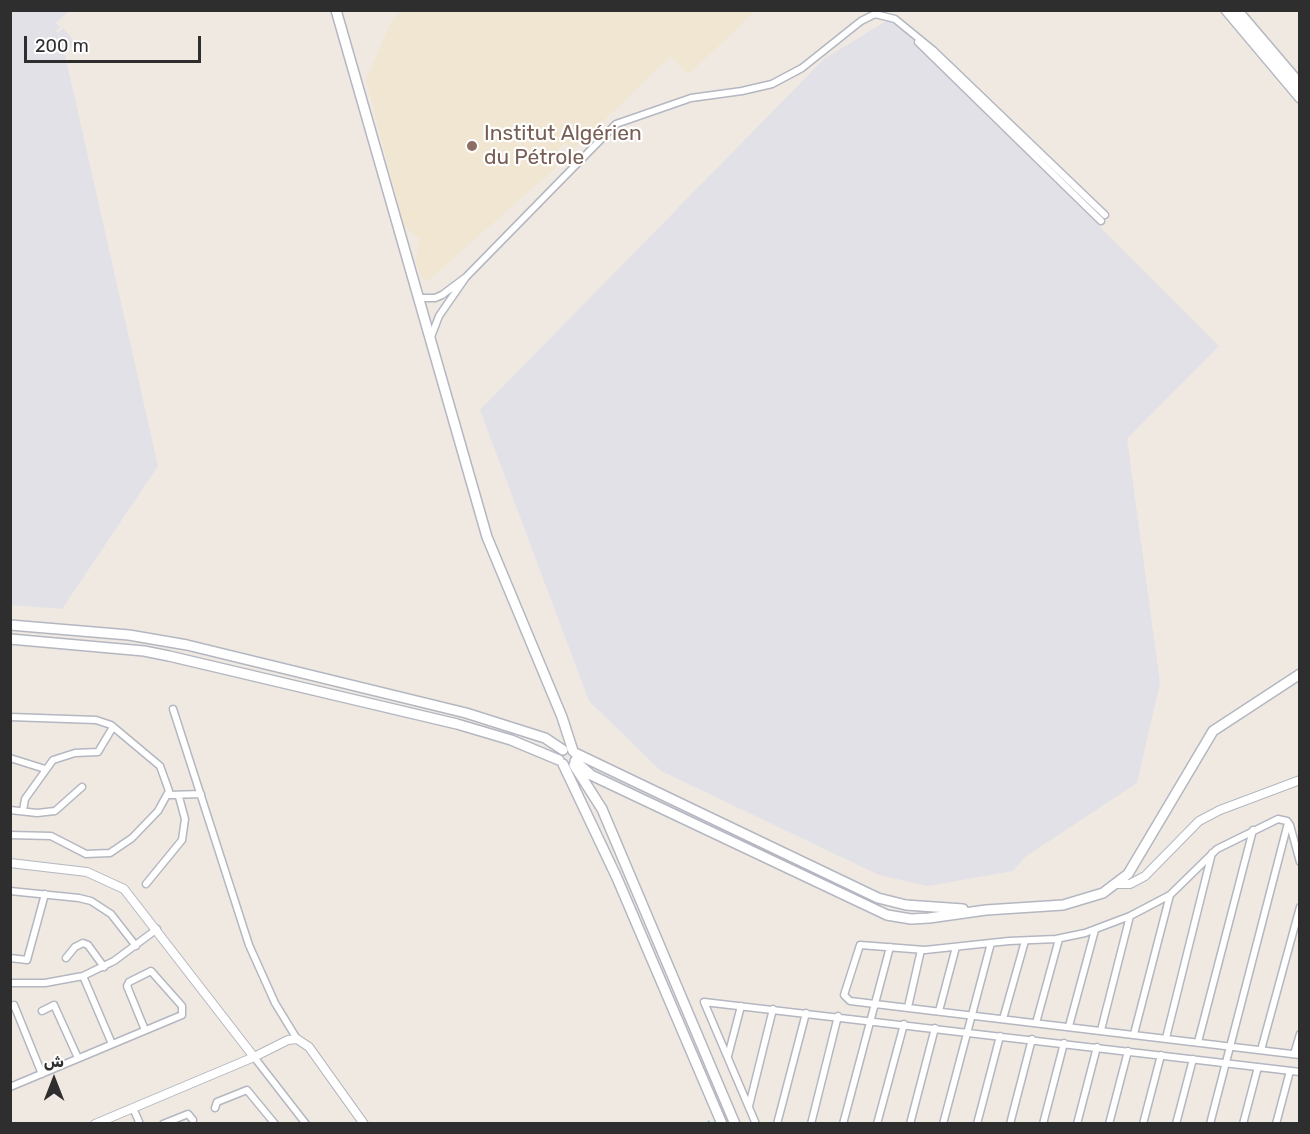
<!DOCTYPE html>
<html>
<head>
<meta charset="utf-8">
<style>
  body { margin:0 }
  #map { position:relative; width:1310px; height:1134px; overflow:hidden; background:#efe9e1; font-family:Rubik,"Noto Naskh Arabic",sans-serif }
  canvas { display:block }
  .frame { position:absolute; inset:0; border:12px solid #2e2e2e; pointer-events:none }
  .north { position:absolute; left:24px; top:1050px; width:60px; height:60px; -webkit-text-stroke:4px #fff; paint-order:stroke; rotate:0deg; font-size:16px; font-weight:700; line-height:24px; text-align:center; color:#2e2e2e }
  .north::after { content:''; display:block; margin:auto; width:21px; height:27px; background:#2e2e2e; clip-path:polygon(50% 0,100% 100%,50% 72%,0 100%) }
  .scale { position:absolute; left:24px; top:36px; width:177px; height:27px; box-sizing:border-box; border:3px solid #2e2e2e; border-top:0; padding-left:8px; font-size:18px; line-height:21px; white-space:nowrap; color:#2e2e2e; -webkit-text-stroke:4px #fff; paint-order:stroke }
</style>
</head>
<body>
<div id="map">
<canvas width="1310" height="1134"></canvas>
<div class="frame"></div>
<div class="north">ش</div>
<div class="scale">200 m</div>
</div>
<script>
const context = document.querySelector('canvas').getContext('2d');
context.lineJoin = 'round';
function fillPath(path, color) { context.fillStyle = color; context.fill(path, 'evenodd'); }
const shape = rows => new Path2D(rows.map(r => 'M' + r).join(''));
function strokePath(path, color, width, dash) { context.strokeStyle = color; context.lineWidth = width; context.lineCap = dash ? 'butt' : 'round'; context.setLineDash(dash || []); context.stroke(path); }
function write(font, color, halo, rows, align = 'center') {
  context.font = font + ' Rubik,sans-serif'; context.lineWidth = 4.5; context.setLineDash([]); context.textBaseline = 'middle'; context.strokeStyle = halo; context.fillStyle = color; for (const [text, x, y, turn = 0] of rows) {
    context.save(); context.translate(x, y); context.rotate((+turn || 0) * Math.PI / 180); context.textAlign = isNaN(turn) ? turn : align; if (halo) context.strokeText(text, 0, 0); context.fillText(text, 0, 0); context.restore();
  }
}
const industrial = shape([
  [10,11,69,11,56,23,60,27,56,31,58,33,63,28,75,42,65,55,158,466,62,609,11,605],
  [888,20,901,28,1219,346,1127,439,1160,683,1137,783,1025,857,1013,871,928,886,879,875,661,771,589,701,480,410,824,59]
]);
const education = shape([
  [750,10,752,14,690,73,686,72,671,56,573,150,565,143,554,154,562,162,429,280,422,279,416,264,419,238,404,226,366,80,393,18,404,10]
]);
const stream = shape([
  [707,1124,709,1121]
]);
const minor = shape([
  [918,42,1101,221],
  [466,277,616,124,691,98,742,91,772,84,802,68,861,21,875,14,895,19,933,50,1105,215],
  [418,298,435,298,442,295,466,277,439,316,431,337],
  [173,709,249,945,275,1003,297,1039],
  [10,717,96,720,111,725,160,766,169,791,158,811,132,838,110,853,86,854,51,836,10,835],
  [10,758,45,769],
  [168,795,201,794],
  [10,810,37,813,55,811,82,787],
  [23,811,25,799,53,760,75,753,98,752,113,727],
  [1300,862,1290,825,1287,821,1278,819,1217,849,1170,895,1130,916,1085,933,1056,939,1009,941,925,950,860,945,844,995,850,1001,1300,1055],
  [146,884,182,840,185,819,179,797],
  [10,891,79,898,91,901,111,914,136,946],
  [10,958,27,960,45,894],
  [66,958,75,947,83,943,88,945,104,967],
  [83,976,112,1044],
  [10,983,45,983,83,976,114,961,157,929],
  [10,1007,14,1005,42,1074],
  [908,1007,921,950],
  [42,1011,54,1005,78,1058],
  [939,1011,956,947],
  [1003,1019,1025,941],
  [1036,1023,1059,939],
  [1069,1026,1095,930],
  [1101,1030,1130,916],
  [1134,1034,1170,895],
  [1166,1038,1212,853],
  [1198,1042,1253,830],
  [1261,1050,1300,907],
  [1294,1054,1300,1034],
  [728,1056,741,1006],
  [254,1057,306,1124],
  [10,1087,182,1015,182,1006,151,971,129,982,127,986,145,1030],
  [749,1106,773,1009],
  [133,1108,140,1124],
  [215,1108,217,1102,247,1090,275,1124],
  [163,1124,188,1114,193,1120],
  [756,1124,704,1002,1300,1072],
  [777,1124,806,1013],
  [811,1124,838,1016],
  [843,1124,890,947],
  [877,1124,904,1024],
  [910,1124,935,1028],
  [943,1124,991,943],
  [977,1124,1000,1036],
  [1010,1124,1032,1039],
  [1043,1124,1064,1043],
  [1077,1124,1097,1047],
  [1109,1124,1128,1051],
  [1143,1124,1161,1055],
  [1176,1124,1193,1059],
  [1210,1124,1288,823],
  [1243,1124,1258,1067],
  [1276,1124,1290,1071]
]);
const tertiary = shape([
  [10,863,87,872,124,889,254,1057],
  [1117,884,1130,884,1145,876,1199,821,1220,810,1300,780],
  [95,1124,254,1057,288,1040,297,1039,309,1047,364,1124]
]);
const secondary = shape([
  [336,10,487,537,562,717,573,751],
  [1226,10,1300,98],
  [1237,10,1300,84],
  [10,625,129,635,187,645,466,713,545,738,563,750],
  [10,639,144,651,169,656,457,724,511,740,559,760],
  [575,753,878,898,906,905,963,909],
  [575,761,591,775,887,915,911,919,929,918,986,910,1063,905,1103,893,1128,874,1213,731,1300,674],
  [563,764,617,878,722,1124],
  [574,765,602,809,735,1124]
]);
const markers = [
  [472,146,6,"#8d6e63"]
];
const educationNames = [
  ["Institut Algérien",484,134],
  ["du Pétrole",484,158]
];
fillPath(industrial, '#e3e1e8');
fillPath(education, '#f0e6d1');
strokePath(stream, '#75cff0', 1.5);
strokePath(minor, '#b4b7c1', 9);
strokePath(tertiary, '#b4b7c1', 10);
strokePath(secondary, '#b4b7c1', 12);
strokePath(minor, '#fff', 6);
strokePath(tertiary, '#fff', 8);
strokePath(secondary, '#fff', 9);
for (const [x, y, r, color] of markers) { const dot = new Path2D(); dot.arc(x, y, r, 0, 2 * Math.PI); context.fillStyle = color; context.fill(dot); strokePath(dot, '#fff', 2); }
write('21px', '#785e54', '#fff', educationNames, 'left');
</script>
</body>
</html>
